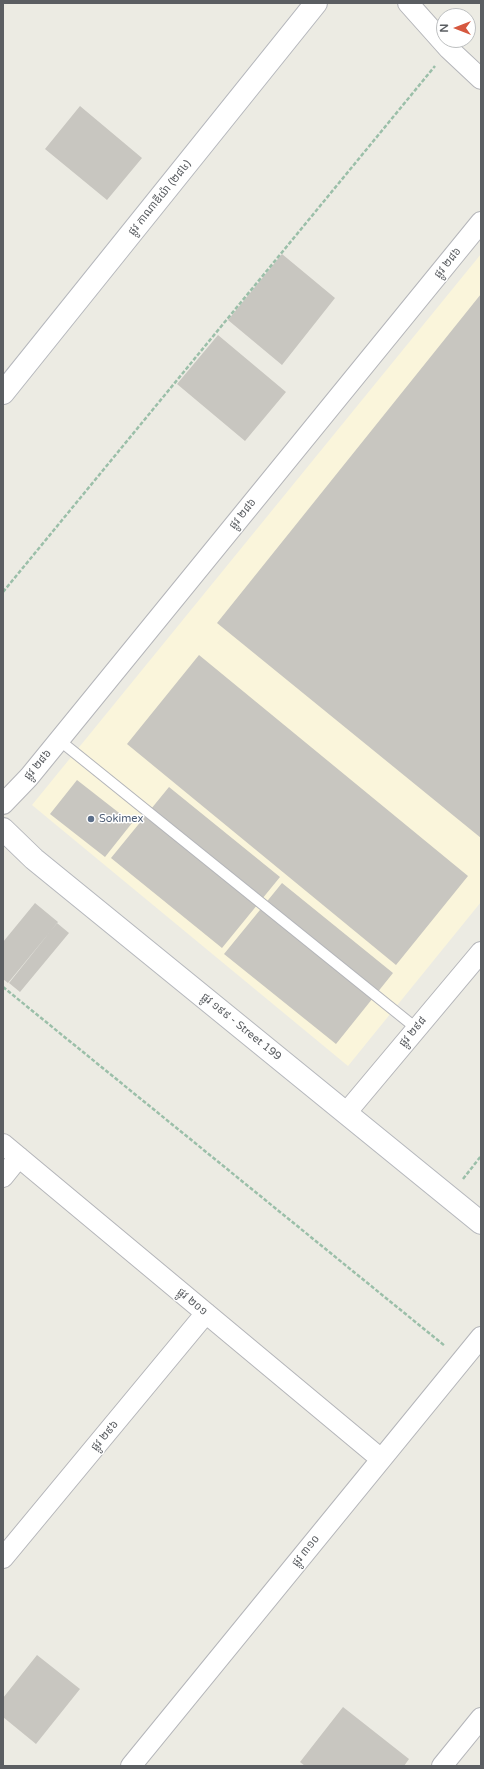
<!DOCTYPE html>
<html>
<head>
<meta charset="utf-8">
<style>
  body { margin:0 }
  #map { position:relative; width:484px; height:1769px; overflow:hidden; background:#ecebe3; font-family:"Varela Round",sans-serif }
  canvas { display:block }
  .frame { position:absolute; inset:0; border:4px solid #5b5e62; pointer-events:none }
  .north { position:absolute; left:436px; top:8px; width:40px; height:40px; box-sizing:border-box; background:#fff; border:1px solid #bdbfc0; border-radius:50%; rotate:270deg; font-size:11px; font-weight:700; line-height:16px; text-align:center; color:#5b5e62 }
  .north::after { content:''; display:block; margin:auto; width:14px; height:18px; background:#d6583f; clip-path:polygon(50% 0,100% 100%,50% 72%,0 100%) }
</style>
</head>
<body>
<div id="map">
<canvas width="484" height="1769"></canvas>
<div class="frame"></div>
<div class="north">N</div>
</div>
<script>
const context = document.querySelector('canvas').getContext('2d');
context.lineJoin = 'round';
function fillPath(path, color) { context.fillStyle = color; context.fill(path, 'evenodd'); }
const shape = rows => new Path2D(rows.map(r => 'M' + r).join(''));
function strokePath(path, color, width, dash) { context.strokeStyle = color; context.lineWidth = width; context.lineCap = dash ? 'butt' : 'round'; context.setLineDash(dash || []); context.stroke(path); }
function write(font, color, halo, rows, align = 'center') {
  context.font = font + ' "Varela Round","Noto Sans Khmer",sans-serif'; context.lineWidth = 3; context.setLineDash([]); context.textBaseline = 'middle'; context.strokeStyle = halo; context.fillStyle = color; for (const [text, x, y, turn = 0] of rows) {
    context.save(); context.translate(x, y); context.rotate((+turn || 0) * Math.PI / 180); context.textAlign = isNaN(turn) ? turn : align; if (halo) context.strokeText(text, 0, 0); context.fillText(text, 0, 0); context.restore();
  }
}
const commercial = shape([
  [481,254,481,902,348,1066,32,805]
]);
const building = shape([
  [80,106,142,158,107,200,45,149],
  [282,254,335,298,282,365,228,320],
  [481,294,481,838,217,623],
  [218,335,286,392,245,441,177,384],
  [199,655,468,876,396,965,127,744],
  [77,780,132,823,105,857,50,814],
  [169,787,280,877,222,948,111,858],
  [282,883,393,973,336,1044,224,954],
  [35,903,58,922,8,983,3,979,3,942],
  [57,923,69,933,20,992,9,983],
  [37,1655,80,1689,36,1744,3,1717,3,1698],
  [343,1707,409,1759,404,1766,305,1766,300,1762]
]);
const path = shape([
  [3,592,435,66],
  [3,987,445,1346],
  [463,1179,481,1156]
]);
const lane = shape([
  [59,740,416,1028]
]);
const street = shape([
  [408,3,449,49,481,79],
  [3,804,29,777,481,222],
  [346,1113,481,952],
  [3,1144,381,1459],
  [3,1177,19,1157],
  [3,1558,206,1313],
  [131,1766,481,1337],
  [442,1766,481,1718]
]);
const secondary = shape([
  [3,393,316,3],
  [3,829,34,859,481,1223]
]);
const markers = [
  [91,819,4,"#5c6f8a"]
];
const streetNames = [
  ["ផ្លូវ កាណាឌីយ៉ា (២៨៤)",160,198,-51],
  ["ផ្លូវ ២៨៦",448,263,-51],
  ["ផ្លូវ ២៨៦",243,514,-51],
  ["ផ្លូវ ២៨៦",38,765,-50],
  ["ផ្លូវ ១៩៩ - Street 199",241,1027,39],
  ["ផ្លូវ ២៩៨",413,1032,-50],
  ["ផ្លូវ ២០១",192,1302,40],
  ["ផ្លូវ ២៩៦",105,1436,-50],
  ["ផ្លូវ ៣១០",306,1551,-51]
];
const serviceNames = [
  ["Sokimex",99,819]
];
fillPath(commercial, '#faf5db');
fillPath(building, '#c8c6c0');
strokePath(lane, '#b4b5b9', 12);
strokePath(street, '#b4b5b9', 22);
strokePath(secondary, '#b5b7bc', 24);
strokePath(path, '#9bbfa9', 2.5, [4, 2]);
strokePath(lane, '#fff', 10);
strokePath(street, '#fff', 20);
strokePath(secondary, '#fff', 22);
for (const [x, y, r, color] of markers) { const dot = new Path2D(); dot.arc(x, y, r, 0, 2 * Math.PI); context.fillStyle = color; context.fill(dot); strokePath(dot, '#fff', 1.5); }
write('11px', '#5b5e62', '#fff', streetNames);
write('11px', '#4e5e75', '#fff', serviceNames, 'left');
</script>
</body>
</html>
